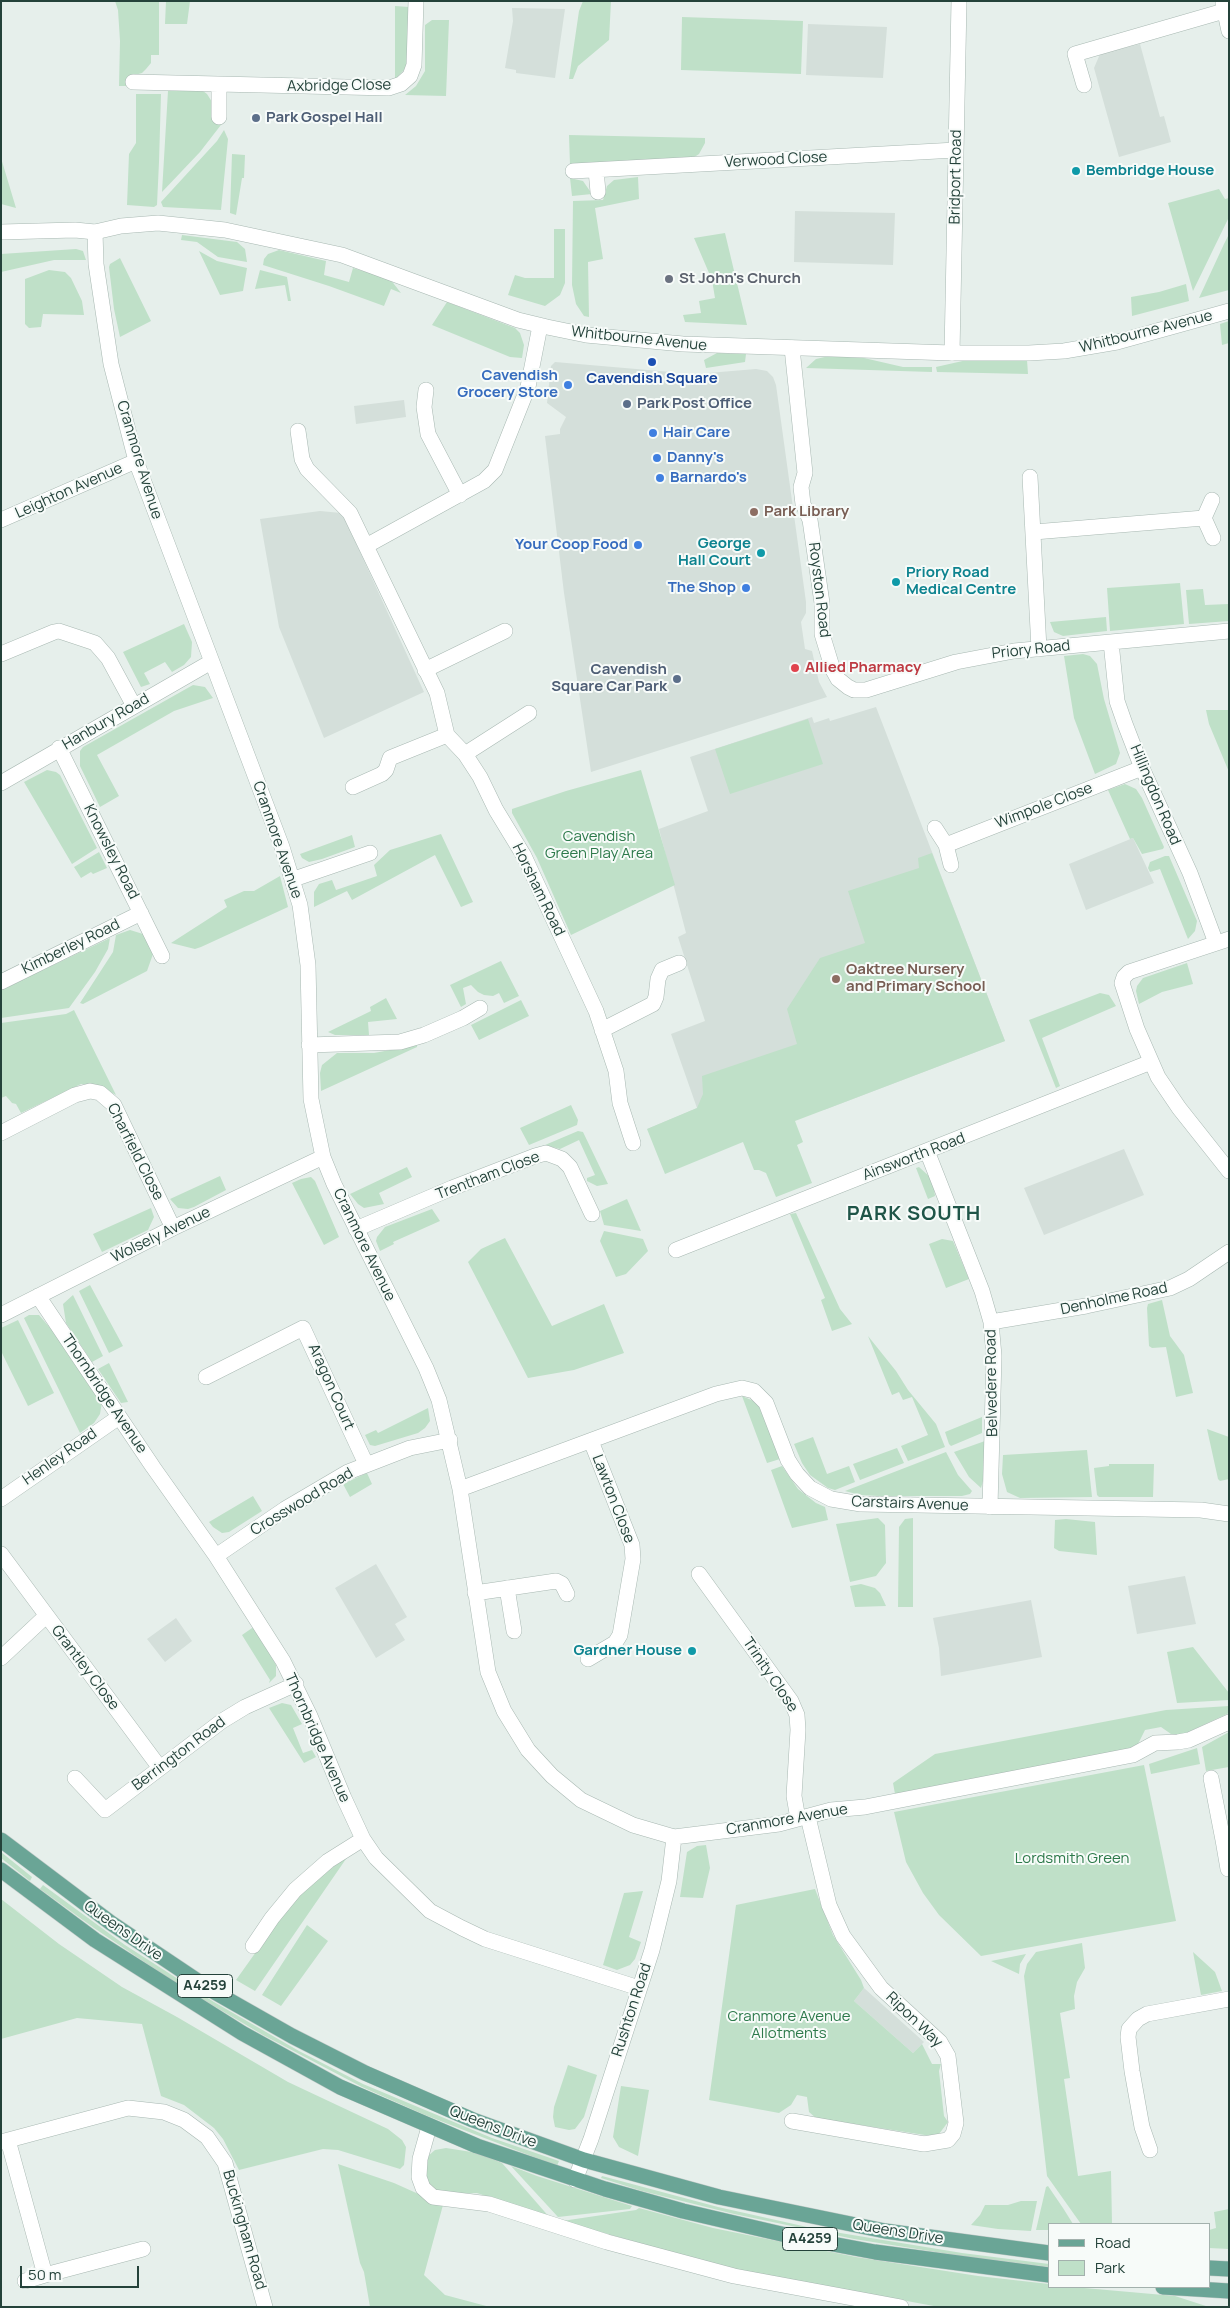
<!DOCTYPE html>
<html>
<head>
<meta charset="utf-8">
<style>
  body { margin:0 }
  #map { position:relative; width:1230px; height:2308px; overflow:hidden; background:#e6efeb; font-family:Manrope,sans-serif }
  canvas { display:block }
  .frame { position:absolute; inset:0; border:2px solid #24423a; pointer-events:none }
  .legend { position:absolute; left:1048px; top:2223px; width:162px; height:65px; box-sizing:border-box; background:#f7fbf9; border:1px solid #a3b1ad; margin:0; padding:6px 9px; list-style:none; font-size:15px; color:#24423a }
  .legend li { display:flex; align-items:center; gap:10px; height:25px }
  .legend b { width:25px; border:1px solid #a3b1ad }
  .scale { position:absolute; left:20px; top:2266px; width:119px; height:22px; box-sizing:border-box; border:2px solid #24423a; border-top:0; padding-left:6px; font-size:15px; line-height:18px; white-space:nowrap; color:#24423a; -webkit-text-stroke:4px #f7fbf9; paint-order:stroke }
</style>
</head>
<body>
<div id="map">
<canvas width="1230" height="2308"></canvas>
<div class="frame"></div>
<ul class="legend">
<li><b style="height:6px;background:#6aa596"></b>Road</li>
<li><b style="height:14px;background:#bfe0c8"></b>Park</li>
</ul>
<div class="scale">50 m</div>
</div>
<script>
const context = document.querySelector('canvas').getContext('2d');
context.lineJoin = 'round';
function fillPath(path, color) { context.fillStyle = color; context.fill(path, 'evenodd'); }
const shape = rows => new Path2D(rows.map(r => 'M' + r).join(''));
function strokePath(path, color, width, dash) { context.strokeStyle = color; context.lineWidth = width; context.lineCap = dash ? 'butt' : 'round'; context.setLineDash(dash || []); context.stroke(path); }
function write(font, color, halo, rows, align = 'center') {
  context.font = font + ' Manrope,sans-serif'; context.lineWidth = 4; context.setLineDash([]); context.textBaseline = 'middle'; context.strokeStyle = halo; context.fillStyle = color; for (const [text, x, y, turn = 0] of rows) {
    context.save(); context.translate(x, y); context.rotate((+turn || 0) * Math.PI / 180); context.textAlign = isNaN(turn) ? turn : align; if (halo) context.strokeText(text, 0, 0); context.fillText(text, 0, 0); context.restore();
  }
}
const built = shape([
  [512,8,565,9,555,78,516,73,516,70,505,68,513,21],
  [808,24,887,27,883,78,806,75],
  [1140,44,1160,117,1164,116,1171,142,1119,157,1094,68,1100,54],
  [795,211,895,213,893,265,794,262],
  [555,362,671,372,672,376,756,369,767,371,773,377,776,385,806,602,806,613,801,622,805,649,812,651,819,682,827,697,591,772,564,593,545,436,560,434,560,429,566,417,547,403,551,366],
  [404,400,406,417,356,424,354,406],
  [320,511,341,513,344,517,424,692,324,738,279,627,260,519],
  [876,707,1005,1041,824,1110,647,1129,697,1108,671,1034,705,1021,678,937,686,933,659,829,708,811,690,757,812,717,814,723,829,718,830,721],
  [1133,838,1154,883,1086,910,1069,864],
  [1124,1149,1144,1195,1044,1235,1024,1188],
  [376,1564,407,1617,395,1624,405,1640,376,1658,335,1588],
  [1185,1576,1196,1624,1137,1634,1128,1586],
  [1031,1600,1042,1657,941,1676,939,1648,933,1618],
  [176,1618,192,1641,165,1662,147,1639],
  [864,1988,924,2042,913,2053,854,2001]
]);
const green = shape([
  [115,1,159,1,159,55,151,55,151,63,146,69,142,73,131,76,129,86,119,86,120,41,118,10],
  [166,1,190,1,187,24,165,24],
  [583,1,611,1,609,40,578,66,573,79,569,79,579,11],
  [395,6,409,7,409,63,406,68,395,79],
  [682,17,803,21,801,74,681,70],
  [432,20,449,20,446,96,405,95,416,86,425,71,425,25],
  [168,91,203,91,207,94,224,121,200,152,162,192],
  [136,94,161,94,159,162,157,205,154,207,127,205,129,154,136,143],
  [224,130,228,139,221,210,163,207,161,202,217,141],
  [569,135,705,138,705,143,699,154,693,158,570,165],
  [232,154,245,155,244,178,242,178,236,215,230,213],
  [1,158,16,208,1,204],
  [638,177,639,199,595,208,603,259,588,262,589,317,584,316,576,304,572,285,573,201,603,200,607,186,614,180],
  [570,178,583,181,592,194,572,196],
  [1219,189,1225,199,1229,198,1229,217,1193,291,1168,203],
  [554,229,565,229,565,283,560,295,545,306,508,295,515,275,525,278,554,278],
  [725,233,747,325,685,322,683,315,701,313,699,301,715,298,712,280,694,238],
  [1229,234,1229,290,1199,298,1224,244],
  [182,235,237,242,245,249,247,262,218,257,197,242,181,240],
  [76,249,83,251,86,260,54,260,1,272,1,254],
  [279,250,326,261,324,275,349,282,353,268,390,279,401,293,391,289,384,306,329,286,263,265,264,259,268,254],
  [199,251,217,261,247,268,243,291,220,295],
  [120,258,151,321,120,337,114,309,109,267,110,264],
  [49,270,65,272,71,278,82,301,84,315,43,314,41,327,29,328,25,324,25,279],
  [260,270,287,277,291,301,288,301,285,285,255,289],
  [1186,284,1189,301,1132,316,1131,297,1159,292],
  [447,302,515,328,520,333,524,345,522,358,510,357,432,325],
  [1229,321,1229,343,1222,345,1220,324],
  [717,353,746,354,745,362,706,368,704,360],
  [829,356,864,358,903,367,932,367,932,372,806,368,816,359],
  [967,360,1027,360,1028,374,937,372,936,367],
  [1180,583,1184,624,1110,631,1107,588],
  [1203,589,1205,605,1229,604,1229,621,1189,624,1186,590],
  [1106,617,1107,631,1063,636,1054,632,1050,622],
  [184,624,192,642,191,657,184,665,172,672,165,662,144,673,150,684,141,687,123,652],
  [1083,654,1090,656,1097,664,1104,699,1120,753,1116,764,1095,774,1074,718,1064,656],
  [193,685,205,687,213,698,174,711,97,755,119,796,100,807,80,766,80,751,83,747],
  [1206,710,1229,710,1229,772,1209,724],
  [808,719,823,764,730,794,715,749],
  [47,770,56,772,60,775,97,848,72,864,24,782],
  [641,770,675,885,571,935,537,858,512,813,512,809,566,791],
  [1125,784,1136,789,1142,798,1164,847,1163,849,1142,854,1133,838,1130,839,1108,790],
  [441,834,473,902,461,907,435,855,352,900,347,891,314,907,314,892,319,884,332,880,336,890,377,876,374,865,390,850],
  [352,835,355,847,322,859,309,862,302,858,300,854],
  [99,852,107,868,93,874,91,872,81,878,74,867],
  [932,853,1005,1041,795,1121,803,1142,797,1145,812,1183,776,1197,766,1173,759,1170,754,1170,743,1142,665,1174,647,1129,697,1108,703,1094,702,1076,797,1044,787,1009,820,958,865,943,848,891,919,868,918,858],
  [1165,856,1169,856,1197,921,1195,931,1188,939,1160,869,1150,872,1148,868,1150,862],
  [280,876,288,907,201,947,195,949,171,943,227,907,224,900,244,891,254,891],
  [130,930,143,934,153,954,147,971,83,1004,80,1003,113,952,116,935],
  [110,938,108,949,95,972,69,1008,1,1018,1,990],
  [501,961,519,996,504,1003,499,993,493,996,484,995,478,992,471,985,463,988,466,1004,461,1007,450,985],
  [1187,963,1193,984,1162,992,1139,1004,1136,991,1137,986,1143,978],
  [1100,993,1109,995,1116,1006,1042,1038,1060,1086,1056,1088,1029,1020],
  [386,998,397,1019,368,1022,369,1035,335,1035,328,1032,371,1011,370,1007],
  [521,1000,529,1016,479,1040,471,1025],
  [74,1010,116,1095,100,1086,81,1084,21,1113,16,1104,12,1103,6,1096,1,1098,1,1023,66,1014],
  [417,1045,417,1047,321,1091,320,1073,322,1065,337,1053,374,1053],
  [571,1105,578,1120,577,1125,529,1145,520,1128],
  [578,1131,583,1132,608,1184,597,1186,587,1181,587,1178,595,1175,579,1140,560,1149,545,1145],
  [407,1167,412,1177,379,1193,384,1204,364,1208,358,1204,350,1194],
  [919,1167,930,1177,934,1189,935,1196,928,1199,916,1168],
  [220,1176,226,1190,194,1207,188,1209,178,1208,170,1199],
  [311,1177,315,1181,339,1237,324,1245,292,1183,301,1179],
  [627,1199,641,1231,604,1225,600,1211],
  [151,1208,154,1217,148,1230,102,1252,93,1234],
  [432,1209,440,1221,393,1242,394,1244,380,1251,376,1241,377,1237,385,1227],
  [796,1213,840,1309,852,1324,832,1331,821,1300,825,1298,790,1214],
  [604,1231,643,1239,648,1251,626,1274,616,1277,600,1241],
  [505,1238,552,1326,604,1304,624,1353,574,1370,528,1378,468,1262,481,1249],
  [942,1239,953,1241,969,1279,946,1288,929,1244],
  [90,1285,123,1346,109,1353,79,1291],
  [73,1295,103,1356,92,1362,66,1323,63,1304],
  [1162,1300,1170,1336,1184,1355,1193,1393,1176,1397,1166,1347,1152,1348,1149,1346,1147,1308,1148,1304],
  [29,1315,39,1315,51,1329,54,1329,102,1402,100,1414,94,1423,80,1433,24,1318],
  [18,1320,54,1393,28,1406,1,1351,1,1328],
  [868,1336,896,1371,908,1390,936,1424,945,1447,908,1461,901,1446,928,1435,912,1397,903,1400,899,1392,892,1395],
  [109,1363,128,1402,121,1403,98,1369],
  [742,1396,756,1402,759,1406,780,1459,767,1463],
  [428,1408,430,1421,425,1428,418,1433,375,1446,370,1445,365,1435,376,1430,378,1433],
  [982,1417,982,1433,951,1446,949,1444,945,1432],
  [1207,1429,1229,1437,1229,1479,1220,1481,1218,1479],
  [813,1437,827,1474,849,1466,855,1482,835,1490,828,1488,810,1475,802,1463,794,1444],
  [985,1441,983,1481,981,1488,969,1477,954,1452],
  [897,1448,904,1463,860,1480,853,1464],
  [1087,1450,1092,1497,1020,1498,1007,1492,1002,1474,1003,1455],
  [946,1452,958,1475,972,1491,970,1494,962,1496,879,1496,860,1495,845,1491],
  [1109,1464,1154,1464,1153,1497,1099,1497,1097,1495,1094,1468,1109,1466],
  [782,1466,798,1489,816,1503,825,1507,828,1520,792,1528,771,1470],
  [367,1473,372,1484,350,1497,343,1484],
  [253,1496,262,1511,229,1532,222,1533,213,1527,209,1522],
  [878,1518,885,1525,886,1563,876,1576,850,1582,836,1524],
  [913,1518,913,1607,898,1607,899,1527,905,1519],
  [1066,1519,1095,1522,1097,1555,1059,1551,1054,1548,1055,1520],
  [861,1584,875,1588,880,1593,886,1606,855,1607,850,1586],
  [255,1626,276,1665,276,1676,269,1683,270,1680,242,1635],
  [1193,1647,1229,1693,1229,1700,1177,1703,1167,1652],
  [282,1703,291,1705,302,1724,293,1728,303,1753,312,1750,316,1757,304,1763,269,1708],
  [1229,1706,1229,1713,1184,1734,1171,1734,1161,1727,1145,1730,1138,1744,1126,1750,895,1794,893,1783,935,1754,1166,1710],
  [1229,1732,1229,1767,1206,1771,1202,1747],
  [1197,1748,1200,1764,1151,1774,1149,1764],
  [1144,1765,1176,1921,981,1956,939,1915,923,1893,906,1862,894,1812],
  [706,1845,710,1868,703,1898,680,1897,687,1852,697,1846],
  [1,1852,32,1877,30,1881,1,1858],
  [348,1856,255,1991,236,1980,278,1921,300,1895,318,1878],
  [43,1885,125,1945,214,2002,299,2051,363,2084,492,2138,559,2161,557,2166,425,2115,362,2087,263,2035,180,1986,94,1928,40,1889],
  [815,1889,833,1935,861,1980,864,1988,854,2001,913,2053,922,2044,932,2064,941,2064,939,2071,944,2116,948,2122,939,2134,931,2136,816,2118,809,2112,807,2097,797,2095,791,2105,779,2113,709,2100,736,1905],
  [643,1891,629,1937,641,1942,635,1959,630,1965,617,1970,603,1965,624,1893],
  [1,1899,59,1944,122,1987,177,2017,288,2082,388,2129,402,2140,406,2147,404,2165,400,2169,338,2150,323,2149,239,2170,223,2139,214,2128,184,2105,161,2096,142,2024,77,2018,1,2039],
  [307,1925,328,1941,281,2006,262,1995],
  [1082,1943,1085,1968,1077,1982,1074,1996,1075,2009,1060,2013,1070,2078,1064,2079,1078,2176,1111,2171,1112,2224,1081,2224,1047,2176,1024,1976,1027,1964,1036,1952],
  [1193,1952,1215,1972,1222,1991,1201,1995],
  [1026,1954,1020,1964,1019,1974,991,1961],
  [568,2065,597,2075,584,2117,575,2129,569,2130,555,2127,553,2117,554,2107],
  [621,2086,649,2090,638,2156,619,2147,613,2137],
  [446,2148,478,2153,502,2163,551,2219,477,2193,454,2194,434,2190,426,2180,428,2156,435,2150],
  [338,2164,394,2183,443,2205,424,2275,445,2295,490,2307,370,2307,364,2272,360,2263],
  [511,2166,537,2176,632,2206,630,2209,558,2217],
  [602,2176,718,2207,816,2229,962,2253,1049,2264,1049,2267,961,2256,854,2239,734,2214,642,2191,601,2178],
  [1048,2186,1063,2208,1073,2224,1049,2224,1049,2230,1036,2230,1046,2187],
  [1021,2201,1037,2201,1031,2231,998,2229,971,2225,980,2215,985,2205,1008,2205],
  [639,2208,713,2228,856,2257,978,2276,1049,2284,1049,2287,1073,2287,1175,2296,1209,2307,939,2307,720,2266,562,2221,636,2210],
  [1229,2209,1229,2249,1209,2248,1209,2230,1216,2228,1214,2212]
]);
const minor = shape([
  [1223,3,1229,31],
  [133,82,389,88,401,84,410,76,414,65,416,1],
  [1084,85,1075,54,1224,11],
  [219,117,219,85],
  [596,170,598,192],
  [573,171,956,150],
  [95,232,96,264,111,364,136,461,282,847,300,905,308,965,311,1099,323,1157,334,1184,426,1368,439,1400,460,1489,488,1672,504,1711,528,1750,552,1776,581,1800,633,1825,674,1837,779,1824,831,1810,865,1807,1133,1755,1155,1743,1178,1742,1189,1740,1229,1722],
  [792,348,805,473,801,487,803,504,810,520,822,603,822,634,833,670,838,679,848,687,854,690,866,690,956,662,1014,651,1229,631],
  [952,353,959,1],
  [426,390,424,407,428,434,460,495],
  [298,431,302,459,307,469,350,513,437,693,447,735,465,754,480,777,496,810,524,856,596,1011,616,1071,620,1103,633,1143],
  [1030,477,1039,649],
  [1212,500,1204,518,1213,538],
  [1,520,136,461],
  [1034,532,1204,518],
  [366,546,484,481,495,470,528,387,540,326],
  [1111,642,1117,701,1125,724,1142,768,1190,873,1216,943],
  [1,654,54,632,59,631,95,643,108,658,134,706],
  [425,670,505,631],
  [59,748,162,956],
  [465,754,529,713],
  [1,783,211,662],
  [353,787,382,774,386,770,390,758,447,735],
  [935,828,946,845,951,865],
  [946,845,1142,768],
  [294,879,370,853],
  [1229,939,1129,972,1124,977,1122,983,1137,1029,1158,1077,1179,1108,1229,1171],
  [1,982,141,913],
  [602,1030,653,1004,656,997,658,979,662,970,679,963],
  [309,1045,400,1042,424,1035,463,1018,480,1008],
  [1,1133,75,1095,90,1091,100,1093,114,1105,173,1228],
  [927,1151,982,1291,991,1322,994,1356,990,1507],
  [356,1229,452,1188,535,1156,546,1153,562,1159,570,1167,592,1214],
  [676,1250,1151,1062],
  [38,1296,153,1467,216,1556,283,1661,310,1716,344,1798,363,1839,376,1858,430,1911,462,1928,485,1939,639,1988],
  [1,1315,173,1228,323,1157],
  [991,1322,1086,1306,1170,1288,1189,1279,1229,1252],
  [206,1377,303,1328,366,1464],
  [460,1489,716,1394,742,1388,754,1391,766,1403,788,1460,797,1474,810,1488,831,1499,861,1504,1201,1510,1229,1514],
  [1,1499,119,1417],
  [1,1554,160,1768],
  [216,1556,285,1509,348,1472,410,1448,450,1440],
  [699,1574,791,1701,797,1715,798,1730,794,1796,798,1819],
  [507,1588,514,1631],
  [475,1593,556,1581,562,1584,567,1594],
  [1,1658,46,1616],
  [588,1659,615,1643,620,1635,633,1559,632,1545,591,1441],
  [75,1778,105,1810,222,1721,245,1707,296,1684],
  [1211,1778,1223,1840],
  [1228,1869,1223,1840,1229,1839],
  [253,1946,272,1918,295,1890,328,1861,363,1839],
  [792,2121,924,2144,948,2140,953,2134,956,2123,948,2056,940,2042,881,1988,843,1936,829,1905,808,1817],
  [429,2127,420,2159,419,2177,423,2188,433,2197,489,2204,607,2242,734,2276,901,2307],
  [8,2140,45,2275,143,2249],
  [1,2142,128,2108,164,2112,184,2120,207,2137,225,2163,265,2307],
  [1150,2150,1142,2127,1132,2071,1128,2037,1129,2029,1138,2019,1147,2014,1229,1999],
  [575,2180,591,2139,652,1950,669,1881,674,1837],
  [25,2281,45,2275]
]);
const tertiary = shape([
  [1,232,75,230,95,232,121,226,158,223,225,230,342,255,518,320,547,327,586,335,683,344,952,353,1029,353,1064,351,1117,342,1229,311]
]);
const primary = shape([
  [1,1840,111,1923,211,1990,292,2036,365,2073,473,2120,584,2160,719,2197,885,2231,1049,2253],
  [1,1870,95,1940,242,2033,340,2087,477,2146,605,2189,683,2211,790,2236,875,2252,1049,2275],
  [1209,2268,1229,2269],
  [1163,2287,1229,2291]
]);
const markers = [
  [256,118,5,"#5c6f8a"],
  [1076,171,5,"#0f9aa8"],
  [669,279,5,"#6b7280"],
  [652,362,5,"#1a4fb4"],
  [568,385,5,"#3f7fe0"],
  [627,404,5,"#5c6f8a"],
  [653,433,5,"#3f7fe0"],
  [657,458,5,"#3f7fe0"],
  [660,478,5,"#3f7fe0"],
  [754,512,5,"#8d6e63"],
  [638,545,5,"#3f7fe0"],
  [761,553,5,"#0f9aa8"],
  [896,582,5,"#0f9aa8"],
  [746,588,5,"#3f7fe0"],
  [795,668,5,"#e0444e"],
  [677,679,5,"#5c6f8a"],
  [836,979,5,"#8d6e63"],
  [692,1651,5,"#0f9aa8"]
];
const shields = [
  [205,1986,55],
  [810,2239,55]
];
const shieldNames = [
  ["A4259",205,1986],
  ["A4259",810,2239]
];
const streetNames = [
  ["Axbridge Close",339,86,-1],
  ["Verwood Close",776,160,-3],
  ["Bridport Road",956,177,-89],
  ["Whitbourne Avenue",1146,332,-14],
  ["Whitbourne Avenue",639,339,6],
  ["Cranmore Avenue",139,460,73],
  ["Leighton Avenue",69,491,-24],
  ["Royston Road",819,590,83],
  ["Priory Road",1031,650,-6],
  ["Hanbury Road",106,722,-30],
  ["Hillingdon Road",1155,795,67],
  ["Wimpole Close",1044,806,-21],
  ["Cranmore Avenue",277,840,71],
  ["Knowsley Road",111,852,63],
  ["Horsham Road",538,890,64],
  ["Kimberley Road",71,947,-26],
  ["Charfield Close",135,1152,63],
  ["Ainsworth Road",914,1157,-21],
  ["Trentham Close",488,1176,-21],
  ["Wolsely Avenue",161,1235,-26],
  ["Cranmore Avenue",364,1245,64],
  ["Denholme Road",1114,1299,-12],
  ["Belvedere Road",992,1383,-91],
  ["Aragon Court",331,1387,66],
  ["Thornbridge Avenue",104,1394,56],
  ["Henley Road",60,1457,-35],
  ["Lawton Close",613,1499,69],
  ["Crosswood Road",302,1502,-31],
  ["Carstairs Avenue",910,1504,2],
  ["Grantley Close",85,1668,53],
  ["Trinity Close",770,1675,56],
  ["Thornbridge Avenue",317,1738,66],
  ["Berrington Road",179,1754,-37],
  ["Cranmore Avenue",787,1820,-10],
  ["Queens Drive",123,1931,35],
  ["Rushton Road",632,2010,-72],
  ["Ripon Way",914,2020,44],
  ["Queens Drive",493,2127,21],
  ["Buckingham Road",244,2230,74],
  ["Queens Drive",898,2232,9]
];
const serviceNames = [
  ["Park Gospel Hall",266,118],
  ["Park Post Office",637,404],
  ["Cavendish",667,670,"right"],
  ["Square Car Park",667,687,"right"]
];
const cultureNames = [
  ["Bembridge House",1086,171],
  ["George",751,544,"right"],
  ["Hall Court",751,561,"right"],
  ["Priory Road",906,573],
  ["Medical Centre",906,590],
  ["Gardner House",682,1651,"right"]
];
const worshipNames = [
  ["St John's Church",679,279]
];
const shopNames = [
  ["Cavendish",558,376],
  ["Grocery Store",558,393],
  ["Hair Care",663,433,"left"],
  ["Danny's",667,458,"left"],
  ["Barnardo's",670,478,"left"],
  ["Your Coop Food",628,545],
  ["The Shop",736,588]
];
const transitNames = [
  ["Cavendish Square",652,379]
];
const educationNames = [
  ["Park Library",764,512],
  ["Oaktree Nursery",846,970],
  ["and Primary School",846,987]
];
const healthNames = [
  ["Allied Pharmacy",805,668]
];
const parkNames = [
  ["Cavendish",599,837],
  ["Green Play Area",599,854],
  ["Lordsmith Green",1072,1859],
  ["Cranmore Avenue",789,2017],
  ["Allotments",789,2034]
];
const districtNames = [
  ["PARK SOUTH",914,1214]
];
fillPath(built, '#d4dfda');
fillPath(green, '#bfe0c8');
strokePath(minor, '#a8b8b2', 16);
strokePath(tertiary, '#a8b8b2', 16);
strokePath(primary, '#c2cac8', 16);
strokePath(minor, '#fff', 15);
strokePath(tertiary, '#fff', 15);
strokePath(primary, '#6aa596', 15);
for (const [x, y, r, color] of markers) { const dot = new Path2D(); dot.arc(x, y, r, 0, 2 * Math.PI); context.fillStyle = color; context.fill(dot); strokePath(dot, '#f7fbf9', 2); }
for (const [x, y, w] of shields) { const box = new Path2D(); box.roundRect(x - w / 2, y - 11.5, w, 23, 4); context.fillStyle = '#f7fbf9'; context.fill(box); strokePath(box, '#24423a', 1); }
write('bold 14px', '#24423a', null, shieldNames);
write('15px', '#24423a', '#f7fbf9', streetNames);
write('bold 15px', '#4e5e75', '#f7fbf9', serviceNames, 'left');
write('bold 15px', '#0d838f', '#f7fbf9', cultureNames, 'left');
write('bold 15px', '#5b616d', '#f7fbf9', worshipNames, 'left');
write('bold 15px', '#366cbe', '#f7fbf9', shopNames, 'right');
write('bold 15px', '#164399', '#f7fbf9', transitNames);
write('bold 15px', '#785e54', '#f7fbf9', educationNames, 'left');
write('bold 15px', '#be3a42', '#f7fbf9', healthNames, 'left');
write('15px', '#2d7a4b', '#f7fbf9', parkNames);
context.letterSpacing = '1px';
write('bold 20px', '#1f5548', '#f7fbf9', districtNames);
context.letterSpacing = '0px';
</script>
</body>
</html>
